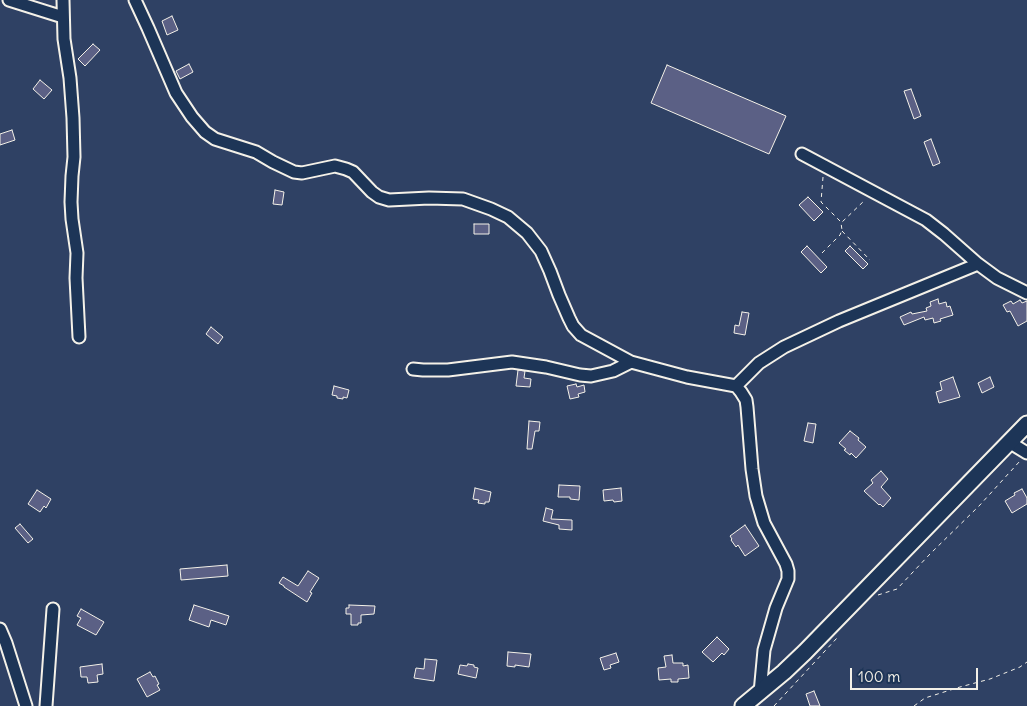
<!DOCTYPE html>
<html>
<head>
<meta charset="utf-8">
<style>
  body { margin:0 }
  #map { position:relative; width:1027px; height:706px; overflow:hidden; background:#2f4164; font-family:Delius,sans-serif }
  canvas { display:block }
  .scale { position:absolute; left:850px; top:668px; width:128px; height:22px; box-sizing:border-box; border:2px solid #f4f1e8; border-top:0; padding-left:6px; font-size:15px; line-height:18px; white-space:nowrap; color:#f4f1e8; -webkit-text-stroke:4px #1d3557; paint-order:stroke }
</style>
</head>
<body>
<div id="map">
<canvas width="1027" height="706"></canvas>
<div class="scale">100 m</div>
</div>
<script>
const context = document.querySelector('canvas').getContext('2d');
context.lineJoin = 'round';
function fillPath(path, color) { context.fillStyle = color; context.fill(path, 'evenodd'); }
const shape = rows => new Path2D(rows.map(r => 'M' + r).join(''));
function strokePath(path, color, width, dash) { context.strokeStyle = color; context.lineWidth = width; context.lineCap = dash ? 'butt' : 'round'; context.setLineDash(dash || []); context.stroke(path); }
const building = shape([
  [172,16,178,30,167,35,162,21,172,16],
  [93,44,100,50,85,66,78,59,93,44],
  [189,64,193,72,180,79,176,71,189,64],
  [667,65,786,116,769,154,651,103,667,65],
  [40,80,52,90,44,99,33,89,40,80],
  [911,89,921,116,914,119,904,91,911,89],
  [12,130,15,140,0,145,0,134,12,130],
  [931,139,940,163,933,166,924,142,931,139],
  [275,190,284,192,282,205,273,204,275,190],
  [808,197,823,212,814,221,799,205,808,197],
  [474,224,489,224,489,234,474,234,474,224],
  [807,246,827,267,821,273,801,252,807,246],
  [850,246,868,264,863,269,845,251,850,246],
  [938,299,939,304,946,302,947,307,950,306,953,315,940,319,941,321,934,323,933,318,925,320,924,317,904,325,900,317,911,312,912,314,927,311,926,308,931,306,930,302,938,299],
  [1020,300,1022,303,1027,301,1027,321,1018,326,1010,311,1007,312,1003,305,1011,301,1013,304,1020,300],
  [742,312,749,313,745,335,734,333,735,325,739,326,742,312],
  [211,327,223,337,218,344,206,334,211,327],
  [518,370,525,371,524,378,531,379,530,387,516,386,518,370],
  [953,377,960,397,939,403,936,392,942,390,940,382,953,377],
  [990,377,994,387,982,393,978,383,990,377],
  [576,384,577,387,584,385,585,392,578,394,579,397,570,399,567,386,576,384],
  [334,386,349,390,347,398,343,397,343,399,337,398,337,396,332,395,334,386],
  [529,421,540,422,539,431,535,431,532,449,527,449,529,421],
  [808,423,816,424,813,443,804,441,808,423],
  [850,431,859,438,858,440,866,447,856,458,851,453,850,455,844,450,846,449,839,443,850,431],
  [881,471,888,479,881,487,891,498,883,507,880,504,879,505,864,491,873,483,871,480,881,471],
  [559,485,580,486,579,500,570,499,570,497,558,497,559,485],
  [475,488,491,492,489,502,485,502,485,504,478,503,479,500,473,499,475,488],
  [621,488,622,501,614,502,613,500,604,501,603,490,621,488],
  [1022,489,1027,498,1027,504,1012,513,1005,501,1015,495,1014,493,1022,489],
  [37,490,51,499,46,508,44,506,40,512,28,504,37,490],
  [546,508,553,510,551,519,572,520,572,530,559,529,559,525,543,521,546,508],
  [20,524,33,539,28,543,15,528,20,524],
  [745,525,759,546,745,556,738,545,736,547,731,540,732,539,730,536,745,525],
  [227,565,228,576,181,580,180,569,227,565],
  [308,571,319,578,310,592,312,593,307,602,284,587,284,586,279,583,283,577,298,586,308,571],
  [194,605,229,616,226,625,211,620,209,627,189,620,194,605],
  [349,605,375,606,374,614,361,615,361,623,358,623,358,625,351,625,351,614,346,614,346,608,349,608,349,605],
  [81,609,104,622,96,635,77,625,81,618,77,616,81,609],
  [717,637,729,649,724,655,722,653,713,662,702,652,717,637],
  [508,652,531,654,529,667,515,665,515,667,507,666,508,652],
  [616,653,619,662,610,665,611,668,604,670,600,658,616,653],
  [672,655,673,663,683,663,683,666,688,665,689,678,678,679,678,682,671,682,671,679,659,680,658,668,666,667,664,656,672,655],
  [425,659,437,660,434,681,414,678,416,668,424,669,425,659],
  [102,664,103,674,97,675,98,682,88,683,87,677,81,677,80,667,102,664],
  [468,664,474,665,474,667,478,668,476,678,458,674,460,665,467,666,468,664],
  [150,672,153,677,155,676,159,684,157,685,160,690,147,697,137,679,150,672],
  [814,691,820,706,810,706,806,694,814,691]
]);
const path = shape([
  [823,177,821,202,841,222],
  [842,231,870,260],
  [822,253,840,235,842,230,841,223,865,200],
  [878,595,897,589,930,554,979,506,1020,461],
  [774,706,837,638],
  [914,706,925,698,960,687,990,679,1020,667,1027,662]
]);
const minor = shape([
  [9,0,63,17],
  [63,0,64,39,70,78,73,118,74,157,72,176,71,202,72,219,77,253,76,278,79,337],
  [135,0,148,28,176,93,192,117,205,132,215,139,256,152,273,162,294,172,302,173,335,166,346,169,353,172,372,192,379,197,389,200,429,198,463,199,491,209,508,217,527,233,541,251,550,271,559,295,569,318,573,326,581,335,631,362,687,377,736,386,741,392,746,400,747,407,752,469,756,496,764,523,786,564,788,571,788,579,776,608,764,650,760,693],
  [802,154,926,220,944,234,978,264,997,278,1027,293],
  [413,369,423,370,448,370,512,362,546,367,580,375,591,376,613,371,631,362],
  [736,386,759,363,784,347,839,321,978,264],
  [1009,442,1027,453],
  [0,629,6,643,26,706],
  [46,706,53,609]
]);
const major = shape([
  [743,706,784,672,805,652,1027,424]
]);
fillPath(building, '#5b6085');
strokePath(building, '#f4f1e8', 1);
strokePath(minor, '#f4f1e8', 15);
strokePath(major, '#f4f1e8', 19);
strokePath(path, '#f4f1e8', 1, [4, 4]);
strokePath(minor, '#1d3557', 11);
strokePath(major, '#1d3557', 15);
</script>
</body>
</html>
